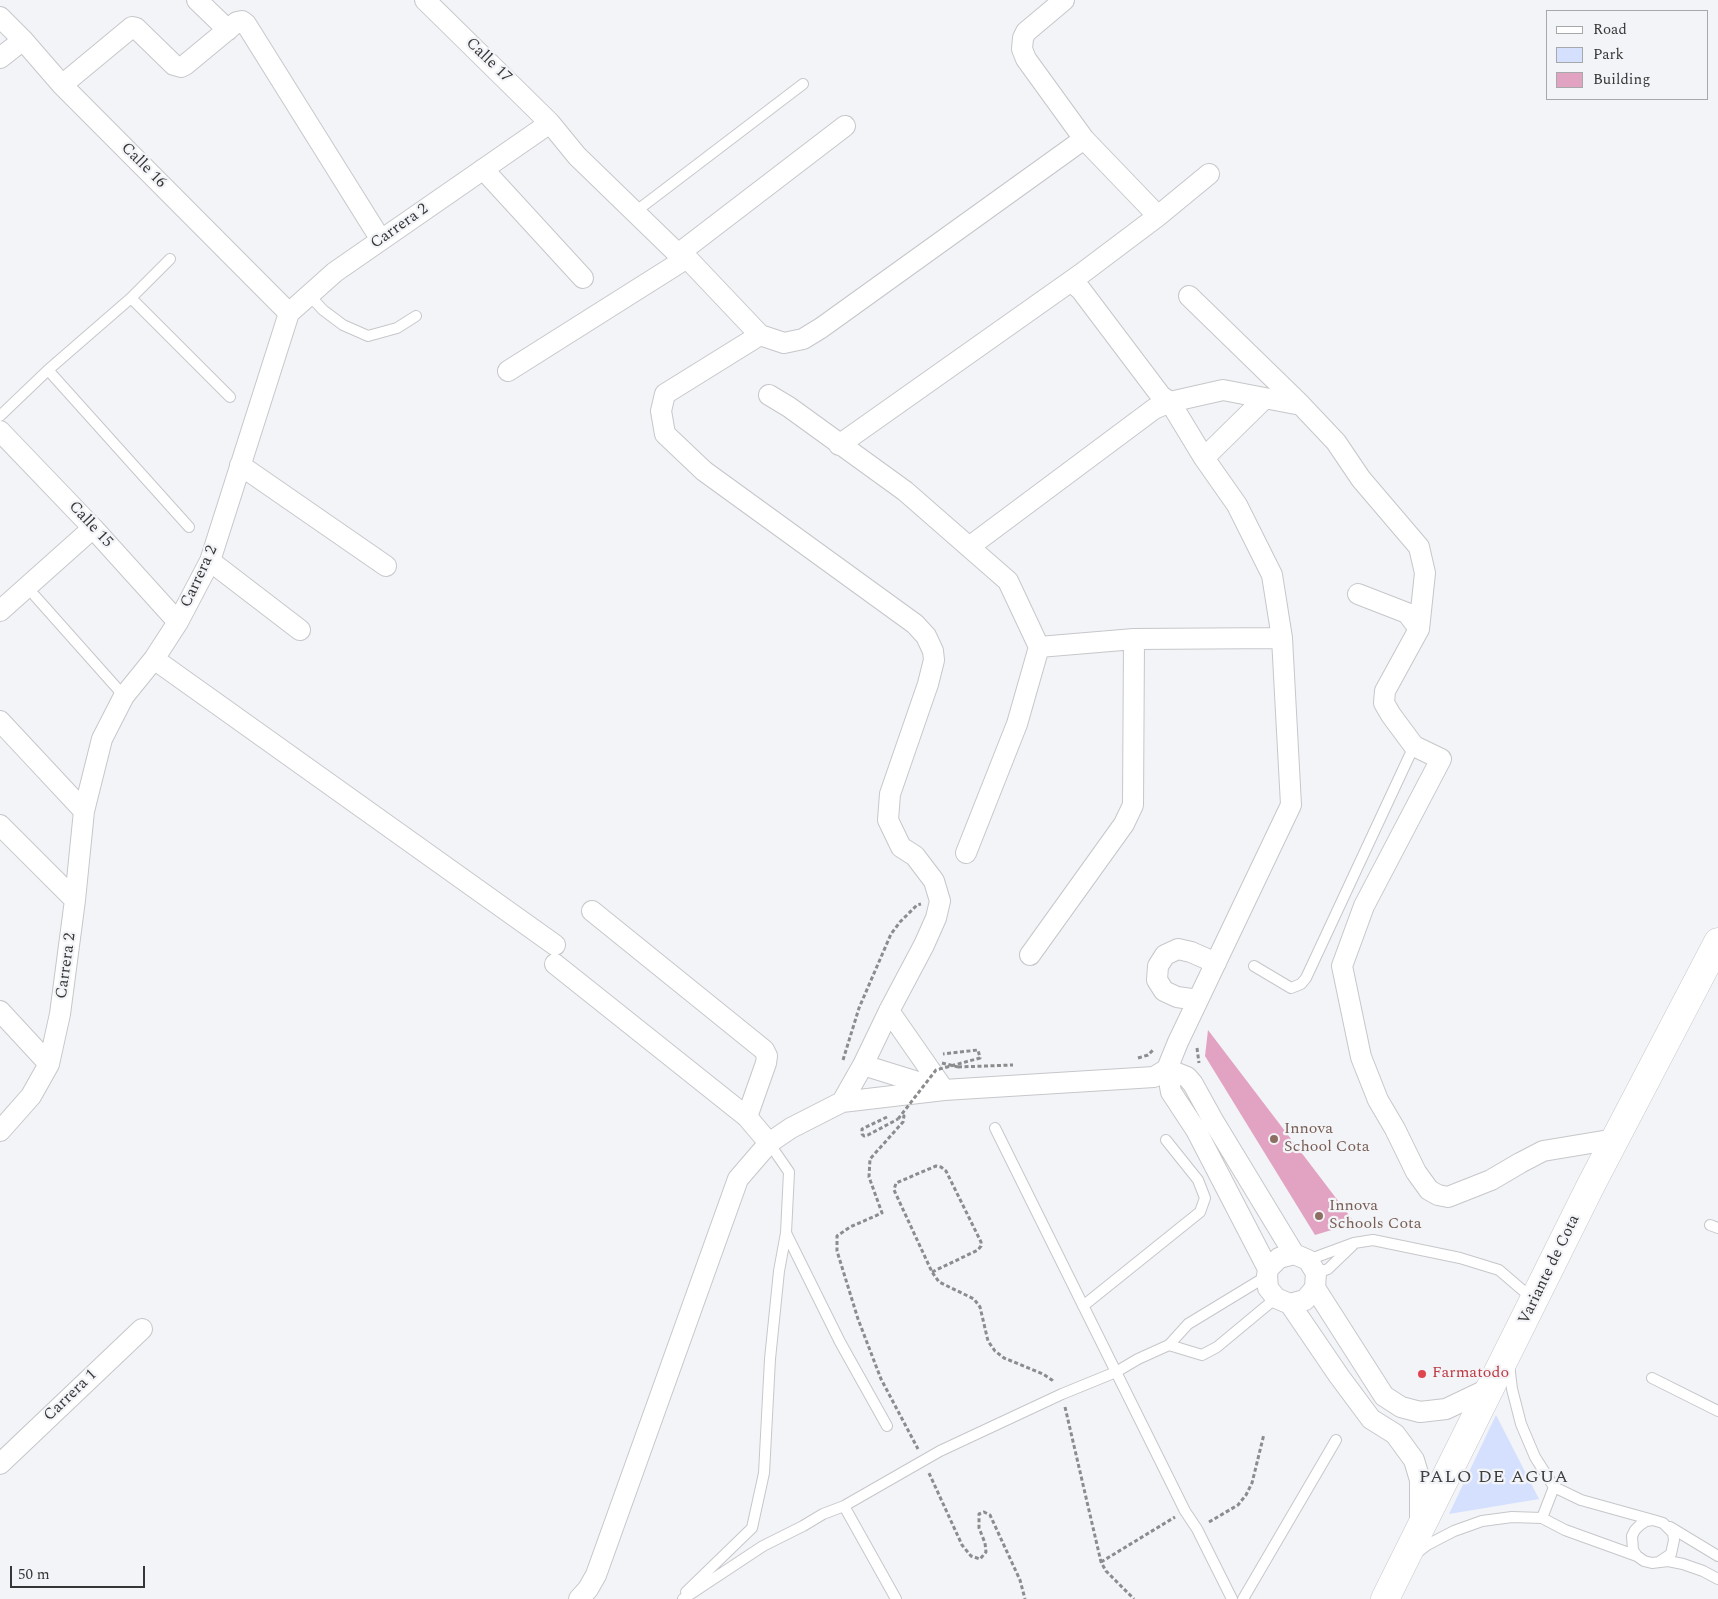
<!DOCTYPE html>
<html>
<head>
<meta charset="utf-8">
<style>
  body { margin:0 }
  #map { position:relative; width:1718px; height:1599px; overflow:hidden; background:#f3f4f7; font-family:Spectral,serif }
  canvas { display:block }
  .legend { position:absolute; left:1546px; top:10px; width:162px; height:90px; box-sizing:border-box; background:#f3f4f7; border:1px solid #a7a8aa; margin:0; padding:6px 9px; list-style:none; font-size:15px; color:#363637 }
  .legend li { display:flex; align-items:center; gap:10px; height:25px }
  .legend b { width:25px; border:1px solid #a7a8aa }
  .scale { position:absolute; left:10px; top:1566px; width:135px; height:22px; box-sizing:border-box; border:2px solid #363637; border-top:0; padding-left:6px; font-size:15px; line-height:18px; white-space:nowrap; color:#363637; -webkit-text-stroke:4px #f3f4f7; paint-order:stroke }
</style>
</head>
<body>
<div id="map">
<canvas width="1718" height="1599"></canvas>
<ul class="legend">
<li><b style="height:6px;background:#fff"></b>Road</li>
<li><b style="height:14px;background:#d4e0fe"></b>Park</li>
<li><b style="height:14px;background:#e2a3c3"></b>Building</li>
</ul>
<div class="scale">50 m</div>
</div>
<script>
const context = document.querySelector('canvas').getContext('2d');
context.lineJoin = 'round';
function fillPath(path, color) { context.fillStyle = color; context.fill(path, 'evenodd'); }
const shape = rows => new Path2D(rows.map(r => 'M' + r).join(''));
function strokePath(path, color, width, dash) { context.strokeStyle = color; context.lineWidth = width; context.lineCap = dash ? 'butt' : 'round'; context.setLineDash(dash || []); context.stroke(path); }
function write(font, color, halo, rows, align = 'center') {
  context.font = font + ' Spectral,serif'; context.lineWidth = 4.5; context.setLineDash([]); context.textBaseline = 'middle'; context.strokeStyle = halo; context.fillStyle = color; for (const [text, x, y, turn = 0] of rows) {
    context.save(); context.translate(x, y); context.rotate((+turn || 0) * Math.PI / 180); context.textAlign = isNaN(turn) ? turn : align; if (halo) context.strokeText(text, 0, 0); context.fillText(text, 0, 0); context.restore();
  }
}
const green = shape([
  [1496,1415,1539,1499,1449,1514]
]);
const building = shape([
  [1208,1030,1355,1223,1315,1235,1205,1056]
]);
const path = shape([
  [1197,1048,1199,1063],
  [1138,1058,1148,1055,1154,1049],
  [843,1060,859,1008,891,934,900,922,917,905,921,904],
  [958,1067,1013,1065],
  [903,1115,904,1116,903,1122,870,1159,869,1177,882,1213,850,1227,837,1236,837,1251,858,1319,881,1379,918,1449],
  [887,1117,862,1129,862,1134,864,1136,868,1135,898,1119],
  [932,1272,978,1250,981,1246,981,1242,946,1171,941,1167,936,1166,896,1183,894,1190,932,1272,939,1282,974,1299,980,1307,988,1341,995,1351,1004,1358,1043,1374,1052,1380,1054,1383],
  [1065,1407,1101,1562,1106,1571,1134,1599],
  [929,1473,962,1545,971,1556,980,1559,986,1552,985,1543,979,1528,979,1514,984,1512,990,1515,1020,1580,1025,1599],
  [1209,1522,1238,1505,1246,1495,1252,1483,1264,1434],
  [1101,1562,1175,1517]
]);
const service = shape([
  [635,212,803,84],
  [310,296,323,310,343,325,368,336,397,328,416,316],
  [131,298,230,397],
  [48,370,189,527],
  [0,416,48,370,131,298,170,259],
  [35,596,124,696],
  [1254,966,1291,988,1301,984,1306,978,1414,746],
  [995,1128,1185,1511,1197,1529,1232,1599],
  [769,1143,789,1172,786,1233,840,1342,887,1426],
  [1710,1225,1718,1228],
  [1308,1260,1354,1243,1373,1240,1460,1258,1499,1270,1534,1300],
  [1316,1273,1328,1269,1352,1246],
  [1083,1306,1200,1212,1205,1198,1198,1180,1166,1140],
  [1169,1345,1202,1355,1217,1347,1276,1298],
  [1509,1364,1512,1389,1521,1424,1535,1457,1554,1487,1581,1500,1653,1520],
  [1652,1378,1718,1411],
  [844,1506,896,1599],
  [1542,1518,1554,1487],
  [1670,1527,1718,1556],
  [1418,1552,1427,1545,1454,1531,1482,1521,1512,1517,1542,1518,1565,1530,1637,1556],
  [1659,1562,1671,1554,1674,1540,1673,1533,1663,1523,1653,1520,1646,1521,1640,1525,1635,1530,1632,1536,1633,1550,1637,1556,1644,1561,1652,1563,1668,1561,1683,1564,1703,1571,1718,1579],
  [686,1592,752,1528,764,1473,770,1359,779,1271,786,1233],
  [683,1599,763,1546,803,1526,823,1514,844,1506,940,1451,1062,1394,1116,1372,1138,1359,1169,1345,1188,1324,1267,1276],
  [1243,1599,1336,1440]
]);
const minor = shape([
  [197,0,228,30],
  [425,0,550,123,577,156,678,254,687,258,760,335,784,343,803,339,821,328,1084,139],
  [1064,0,1026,32,1023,38,1022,49,1026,59,1084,139,1158,216],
  [0,17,23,40,62,85,289,313],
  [0,58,23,40],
  [62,85,132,27,136,28,174,65,181,67,185,65,237,22,242,21,246,24,381,240],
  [483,169,583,278],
  [678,254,845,126],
  [1071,281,1081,290,1161,396,1170,402,1223,390,1301,405],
  [1189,296,1301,405,1336,442,1361,479,1419,547,1425,573,1419,629],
  [508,371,687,258],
  [769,395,789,407,905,491,1008,581,1039,647,1017,724,966,853],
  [0,431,93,528,178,622],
  [839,445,1081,274,1158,216,1209,174],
  [1204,458,1264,399],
  [240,465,386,566],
  [969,547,1154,409,1170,402,1204,458,1237,505,1272,575,1282,638,1291,805,1178,1042,1167,1069,1171,1092,1196,1130,1268,1269],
  [210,561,300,630],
  [1358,594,1407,613,1419,629,1385,691,1384,703,1391,715,1414,746,1441,759,1364,906,1342,966,1361,1057,1378,1100,1395,1129,1416,1172,1429,1190,1438,1195,1448,1197,1491,1180,1520,1163,1543,1151,1615,1139],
  [0,611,93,528],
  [1039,647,1134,639,1282,638],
  [154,659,555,945],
  [0,721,84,811],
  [0,825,75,900],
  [592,911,764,1050,767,1056,766,1063,747,1117,769,1143],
  [1030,955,1124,824,1133,805,1134,639],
  [555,964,747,1117],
  [1198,1000,1177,997,1164,991,1157,980,1158,966,1165,955,1178,949,1191,952,1216,963],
  [0,1011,49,1064],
  [889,1011,944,1090],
  [863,1065,937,1088],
  [1167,1069,1187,1077,1193,1084,1214,1122,1294,1254,1308,1260,1316,1273,1315,1288,1305,1300,1290,1304,1276,1298,1268,1288,1267,1276,1268,1269,1279,1258,1294,1254],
  [842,1102,944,1090,1154,1077,1167,1069],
  [0,1131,31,1096,49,1064,60,1014,75,900,84,811,102,739,124,696,154,659,178,622,210,561,289,313,335,272,550,123],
  [1315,1288,1384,1396,1401,1407,1420,1412,1446,1409,1490,1388],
  [1290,1304,1339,1376,1371,1419,1395,1434,1414,1460,1420,1480,1420,1526],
  [0,1464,142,1329],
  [579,1599,588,1589,596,1575,738,1179,769,1143,791,1128,842,1102,863,1065,889,1011,924,945,936,918,940,901,934,881,915,856,901,847,888,820,890,794,928,684,934,660,933,651,926,636,915,624,704,471,665,434,661,411,665,394,760,335]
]);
const primary = shape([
  [1385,1599,1591,1185,1718,942]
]);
const pathBridge = shape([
  [942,1063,958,1067],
  [898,1119,936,1070,980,1058,978,1050,943,1054]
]);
const markers = [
  [1274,1139,5,"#8d6e63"],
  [1319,1216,5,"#8d6e63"],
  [1422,1374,5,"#e0444e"]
];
const streetNames = [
  ["Calle 17",488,61,44],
  ["Calle 16",143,166,45],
  ["Carrera 2",400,227,-35],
  ["Calle 15",90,525,47],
  ["Carrera 2",200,577,-65],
  ["Carrera 2",67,966,-82],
  ["Variante de Cota",1550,1270,-64],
  ["Carrera 1",71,1396,-44]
];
const educationNames = [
  ["Innova",1284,1130],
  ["School Cota",1284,1148],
  ["Innova",1329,1207],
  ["Schools Cota",1329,1225]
];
const healthNames = [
  ["Farmatodo",1432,1374]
];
const neighbourhoodNames = [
  ["PALO DE AGUA",1494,1478]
];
fillPath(green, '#d4e0fe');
fillPath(building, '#e2a3c3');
strokePath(service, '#c6c7ca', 12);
strokePath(minor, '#c6c7ca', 22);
strokePath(primary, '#c6c7ca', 29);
strokePath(path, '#8b8c8e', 3, [4, 2.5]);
strokePath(service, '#fff', 10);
strokePath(minor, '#fff', 20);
strokePath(primary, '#fff', 28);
strokePath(pathBridge, '#8b8c8e', 3, [4, 2.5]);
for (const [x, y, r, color] of markers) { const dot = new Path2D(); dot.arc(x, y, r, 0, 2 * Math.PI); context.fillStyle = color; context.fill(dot); strokePath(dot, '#f3f4f7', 2); }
write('16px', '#363637', '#f3f4f7', streetNames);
write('16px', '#785e54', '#f3f4f7', educationNames, 'left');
write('16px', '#be3a42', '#f3f4f7', healthNames, 'left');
context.letterSpacing = '1px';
write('18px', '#3d3e40', '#f3f4f7', neighbourhoodNames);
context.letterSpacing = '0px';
</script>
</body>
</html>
